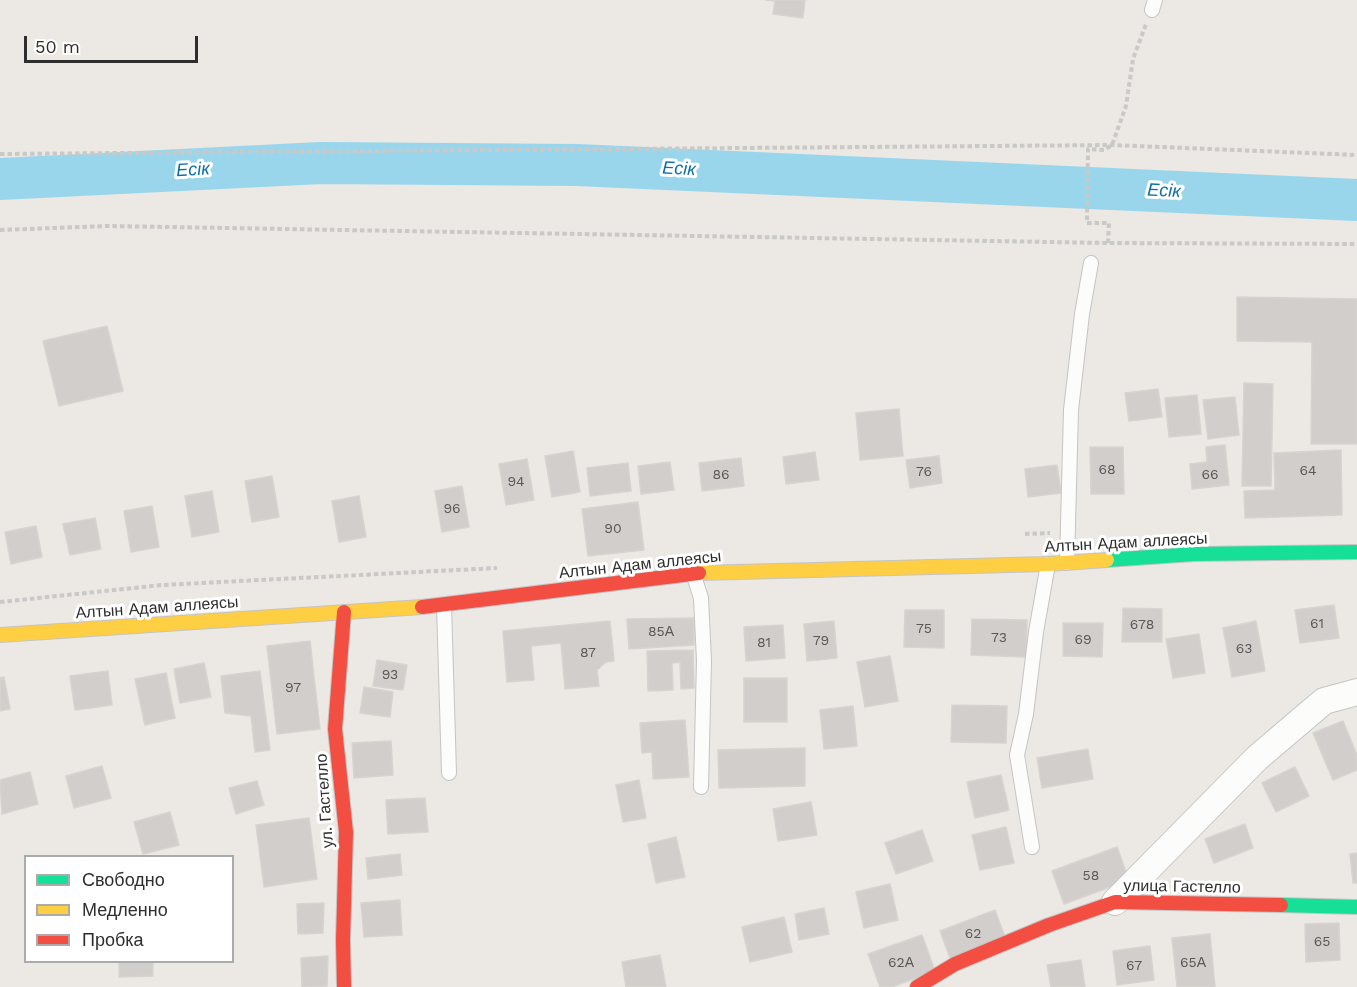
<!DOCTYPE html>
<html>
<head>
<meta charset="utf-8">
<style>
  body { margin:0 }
  #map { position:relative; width:1357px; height:987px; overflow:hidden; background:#ece8e4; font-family:"Work Sans",sans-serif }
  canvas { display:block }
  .legend { position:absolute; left:24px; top:855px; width:210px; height:108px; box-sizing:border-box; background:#fff; border:2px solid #ababab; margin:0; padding:8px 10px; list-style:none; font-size:18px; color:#2e2e2e }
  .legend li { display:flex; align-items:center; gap:12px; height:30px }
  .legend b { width:30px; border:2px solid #ababab }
  .scale { position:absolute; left:24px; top:36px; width:174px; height:27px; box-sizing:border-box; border:3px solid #2e2e2e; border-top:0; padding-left:8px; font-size:18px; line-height:21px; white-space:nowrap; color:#2e2e2e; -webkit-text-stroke:4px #fff; paint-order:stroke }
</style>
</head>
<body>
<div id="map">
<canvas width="1357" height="987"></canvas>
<ul class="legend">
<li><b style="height:8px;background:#16e098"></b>Свободно</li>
<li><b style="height:8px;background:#ffcf43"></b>Медленно</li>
<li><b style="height:8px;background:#f24e42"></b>Пробка</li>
</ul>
<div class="scale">50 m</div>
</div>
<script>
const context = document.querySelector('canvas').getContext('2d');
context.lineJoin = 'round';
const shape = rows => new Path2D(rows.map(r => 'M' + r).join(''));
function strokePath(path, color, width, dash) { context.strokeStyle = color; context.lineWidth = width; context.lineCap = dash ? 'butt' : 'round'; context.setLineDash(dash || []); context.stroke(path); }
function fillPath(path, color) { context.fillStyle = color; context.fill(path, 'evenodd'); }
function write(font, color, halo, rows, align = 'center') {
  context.font = font + ' "Work Sans",sans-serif'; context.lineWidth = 6; context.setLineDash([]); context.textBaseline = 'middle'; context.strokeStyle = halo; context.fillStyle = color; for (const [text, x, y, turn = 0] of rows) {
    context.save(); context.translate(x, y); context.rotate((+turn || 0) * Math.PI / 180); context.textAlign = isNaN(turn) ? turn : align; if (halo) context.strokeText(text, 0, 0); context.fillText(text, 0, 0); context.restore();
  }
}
const river = shape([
  [0,179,321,163,577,165,1357,200]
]);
const building = shape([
  [766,0,805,0,803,18,773,14,775,1,766,0],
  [1237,297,1357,299,1357,444,1311,444,1312,342,1237,341,1237,297],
  [107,326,123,391,59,406,43,341,107,326],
  [1244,383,1273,384,1271,486,1242,486,1244,383],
  [1158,389,1162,417,1129,421,1125,393,1158,389],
  [1197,395,1201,434,1169,437,1165,398,1197,395],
  [1235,397,1239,435,1208,439,1203,400,1235,397],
  [899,409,903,456,860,460,856,413,899,409],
  [1225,445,1229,485,1192,489,1190,464,1207,462,1206,447,1225,445],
  [1090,447,1123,447,1124,494,1091,494,1090,447],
  [1341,450,1342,515,1245,518,1244,491,1275,490,1274,453,1341,450],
  [573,451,580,492,552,497,545,456,573,451],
  [815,452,819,480,786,484,783,457,815,452],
  [939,456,942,483,910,488,906,460,939,456],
  [741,458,744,486,702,491,699,463,741,458],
  [527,459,534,500,506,505,499,464,527,459],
  [670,462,674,490,641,494,638,466,670,462],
  [628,463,631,491,590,496,587,468,628,463],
  [1057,465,1061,493,1028,497,1025,469,1057,465],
  [272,476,279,517,252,522,245,481,272,476],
  [462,486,469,527,442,532,435,491,462,486],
  [212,491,219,532,192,537,185,496,212,491],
  [359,496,366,537,339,542,332,501,359,496],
  [638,502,644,550,588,556,582,509,638,502],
  [152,506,159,547,131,552,124,511,152,506],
  [95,518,101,549,70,555,63,524,95,518],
  [36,526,42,557,11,564,5,532,36,526],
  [1334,605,1339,638,1300,643,1295,610,1334,605],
  [1123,608,1162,609,1162,642,1122,642,1123,608],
  [905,610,944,610,944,648,904,647,905,610],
  [694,618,694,645,629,649,627,619,694,618],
  [972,619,1027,620,1026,657,971,655,972,619],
  [610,621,614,661,606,662,597,670,599,686,565,689,561,643,531,646,534,680,507,682,503,631,610,621],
  [834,621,837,658,807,661,804,624,834,621],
  [1256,621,1265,671,1232,677,1223,628,1256,621],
  [1063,623,1103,623,1102,657,1063,656,1063,623],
  [783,625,785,658,746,661,744,627,783,625],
  [1199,634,1205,673,1173,678,1166,639,1199,634],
  [310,641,320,729,277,734,267,646,310,641],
  [693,650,694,688,681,689,680,662,672,663,673,690,648,691,647,651,693,650],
  [890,656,898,701,865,707,857,662,890,656],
  [377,660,407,665,403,690,373,686,377,660],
  [204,663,211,697,180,703,174,669,204,663],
  [108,671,112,705,75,710,70,676,108,671],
  [260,671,270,750,255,752,251,716,225,713,221,676,260,671],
  [166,673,175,718,145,725,135,679,166,673],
  [4,677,10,709,0,711,0,678,4,677],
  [744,678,787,678,787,722,744,722,744,678],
  [364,687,393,692,390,717,360,713,364,687],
  [952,705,1007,706,1006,743,951,742,952,705],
  [853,706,857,746,824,749,820,710,853,706],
  [685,720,689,777,653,779,652,752,642,753,640,723,685,720],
  [1343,721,1357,755,1357,770,1333,780,1313,733,1343,721],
  [391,741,393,775,354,778,352,743,391,741],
  [805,748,805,786,719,788,718,750,805,748],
  [1088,749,1093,779,1042,788,1037,758,1088,749],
  [102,766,111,798,74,808,66,776,102,766],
  [1295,767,1309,796,1276,812,1262,783,1295,767],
  [30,772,38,804,2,814,0,780,30,772],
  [1001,775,1009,810,975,818,967,782,1001,775],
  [639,780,646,818,623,822,616,785,639,780],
  [257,781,264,805,236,814,229,788,257,781],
  [425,798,428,832,388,834,386,800,425,798],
  [811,802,817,835,778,841,773,809,811,802],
  [170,812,179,845,143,854,134,822,170,812],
  [309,818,317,879,264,887,256,825,309,818],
  [1245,824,1253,848,1214,863,1205,839,1245,824],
  [1006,827,1014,863,980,870,972,835,1006,827],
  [922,830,933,861,896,874,885,843,922,830],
  [676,837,685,877,656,883,648,844,676,837],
  [1117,847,1129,880,1064,904,1052,871,1117,847],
  [1357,853,1357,883,1353,883,1350,854,1357,853],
  [400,854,402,875,368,879,366,858,400,854],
  [890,884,898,920,864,928,856,892,890,884],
  [400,900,402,935,364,937,361,903,400,900],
  [324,903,323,933,298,934,297,904,324,903],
  [824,908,829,934,799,940,795,914,824,908],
  [995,910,1005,937,950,958,940,931,995,910],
  [784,917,792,952,750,962,742,927,784,917],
  [1339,923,1340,960,1306,962,1305,924,1339,923],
  [1210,934,1215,987,1177,987,1172,938,1210,934],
  [922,935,935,971,892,987,880,987,868,954,922,935],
  [1150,946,1154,980,1117,985,1113,951,1150,946],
  [660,955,666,987,626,987,622,962,660,955],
  [328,956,327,986,302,987,301,958,328,956],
  [1081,960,1085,987,1051,987,1047,965,1081,960],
  [119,962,153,962,153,976,119,977,119,962]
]);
const path = shape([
  [0,154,1112,145,1357,155],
  [0,230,108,226,1108,243,1357,244],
  [1108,243,1109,223,1087,223,1088,149,1104,150,1112,145,1126,106,1133,59,1146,24],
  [1025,534,1050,533],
  [0,602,162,585,497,568]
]);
const lane = shape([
  [1152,10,1155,0],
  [1067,563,1071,410,1082,314,1091,263],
  [693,573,701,598,704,661,701,787],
  [444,605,449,773],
  [1032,847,1017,755,1026,714,1036,632,1048,564]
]);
const street = shape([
  [1115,902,1257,758,1324,701,1357,692]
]);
const fast = shape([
  [1107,560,1194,554,1357,552],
  [1281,905,1357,907]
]);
const slow = shape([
  [699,573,1048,564,1107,560],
  [0,635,422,607]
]);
const jam = shape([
  [422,607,699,573],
  [344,612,335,729,346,832,343,940,344,987],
  [917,987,955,964,1049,925,1115,902,1281,905]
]);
const numberNames = [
  ["68",1107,470],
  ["64",1308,471],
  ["76",924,472],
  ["86",721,475],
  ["66",1210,475],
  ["94",516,482],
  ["96",452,509],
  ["90",613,529],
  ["61",1317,624],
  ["678",1142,625],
  ["75",924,629],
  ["85А",661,632],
  ["73",999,638],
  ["69",1083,640],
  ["79",821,641],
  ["81",764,643],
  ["63",1244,649],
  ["87",588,653],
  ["93",390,675],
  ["97",293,688],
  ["58",1091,876],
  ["62",973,934],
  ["65",1322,942],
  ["62А",901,963],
  ["65А",1193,963],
  ["67",1134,966]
];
const streetNames = [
  ["Алтын Адам аллеясы",1126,543,-3],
  ["Алтын Адам аллеясы",640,565,-6],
  ["Алтын Адам аллеясы",157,608,-4],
  ["ул. Гастелло",325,801,-94],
  ["улица Гастелло",1182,887,1]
];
const waterNames = [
  ["Есік",679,169,3],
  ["Есік",193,170,-3],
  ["Есік",1164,191,3]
];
strokePath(river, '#99d6ec', 42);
fillPath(building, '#d1cecb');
strokePath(building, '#d7d4d0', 1.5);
strokePath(lane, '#c5c4c5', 16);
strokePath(street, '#c5c4c5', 28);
strokePath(fast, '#c5c4c5', 16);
strokePath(slow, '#c5c4c5', 16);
strokePath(jam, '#c5c4c5', 16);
strokePath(path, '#c9c9c8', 4, [4.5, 3]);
strokePath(lane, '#fcfcfb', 14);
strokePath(street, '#fcfcfb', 26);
strokePath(fast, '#16e098', 14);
strokePath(slow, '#ffcf43', 14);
strokePath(jam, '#f24e42', 14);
write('14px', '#585857', null, numberNames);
write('16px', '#2e2e2e', '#fff', streetNames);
write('italic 18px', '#0d6fa3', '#fff', waterNames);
</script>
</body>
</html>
